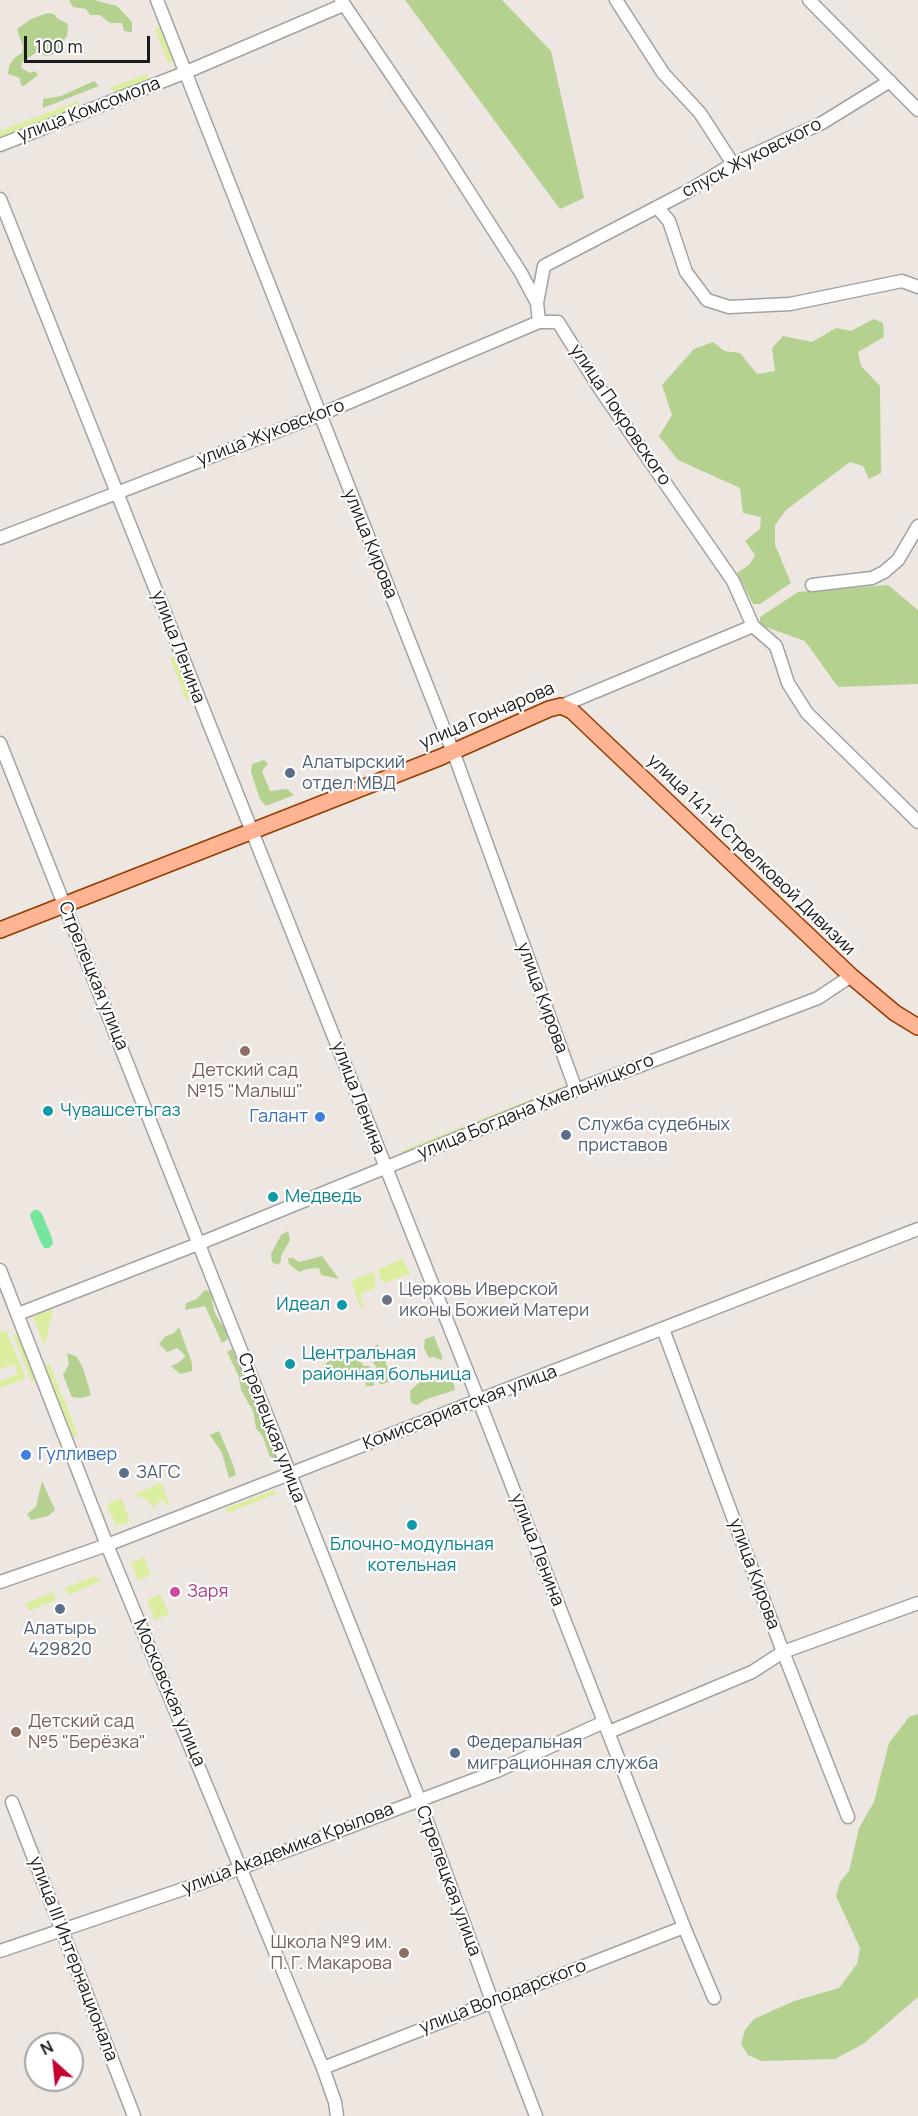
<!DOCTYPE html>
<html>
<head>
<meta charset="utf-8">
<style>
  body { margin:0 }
  #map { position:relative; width:918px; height:2116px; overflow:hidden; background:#eee6e0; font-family:Manrope,sans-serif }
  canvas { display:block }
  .north { position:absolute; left:24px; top:2032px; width:60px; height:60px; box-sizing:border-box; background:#fff; border:2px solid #a4a4a4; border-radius:50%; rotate:333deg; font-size:16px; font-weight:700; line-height:24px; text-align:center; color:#1b1b1b }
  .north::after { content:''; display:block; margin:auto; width:21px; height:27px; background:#c70034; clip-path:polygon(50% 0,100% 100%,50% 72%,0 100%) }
  .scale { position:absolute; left:24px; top:36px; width:126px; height:27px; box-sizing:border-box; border:3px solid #1b1b1b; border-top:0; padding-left:8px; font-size:18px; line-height:21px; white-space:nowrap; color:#1b1b1b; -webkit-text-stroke:4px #fff; paint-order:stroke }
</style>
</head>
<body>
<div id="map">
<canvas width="918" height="2116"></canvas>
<div class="north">N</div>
<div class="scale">100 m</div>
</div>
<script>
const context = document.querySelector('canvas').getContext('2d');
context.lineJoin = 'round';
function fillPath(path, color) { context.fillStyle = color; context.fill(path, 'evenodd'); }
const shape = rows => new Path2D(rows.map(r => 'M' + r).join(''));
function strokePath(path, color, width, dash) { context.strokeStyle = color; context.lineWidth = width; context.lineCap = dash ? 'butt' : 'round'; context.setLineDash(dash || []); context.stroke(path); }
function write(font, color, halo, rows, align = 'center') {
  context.font = font + ' Manrope,sans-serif'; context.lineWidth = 4.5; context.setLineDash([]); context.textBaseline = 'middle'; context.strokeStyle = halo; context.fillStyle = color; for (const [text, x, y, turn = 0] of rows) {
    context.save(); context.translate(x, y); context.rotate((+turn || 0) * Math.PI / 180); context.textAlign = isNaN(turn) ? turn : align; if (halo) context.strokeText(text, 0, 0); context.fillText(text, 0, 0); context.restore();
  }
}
const grass = shape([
  [162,26,175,60,168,63,155,29],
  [147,74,150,81,118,93,109,88],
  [78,101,81,108,3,138,0,138,0,131],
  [175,656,190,696,187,701,170,658],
  [567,1085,566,1088,407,1154,401,1151],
  [403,1259,410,1274,384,1283,379,1277,378,1269],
  [372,1272,376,1278,374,1282,377,1287,362,1293,361,1298,364,1307,361,1308,351,1281],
  [54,1304,45,1346,31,1312],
  [6,1330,25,1376,24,1379,0,1388,0,1381,18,1374,14,1364,0,1369,0,1332],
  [17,1333,37,1380,32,1382,13,1335],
  [49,1363,78,1435,73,1437,45,1365],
  [161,1483,170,1505,167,1506,164,1500,155,1504,156,1510,145,1498,133,1495],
  [274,1490,276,1494,227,1513,226,1508],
  [121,1498,130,1521,116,1526,107,1504],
  [144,1557,151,1575,138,1580,131,1563],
  [95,1576,101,1581,68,1595,65,1588],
  [53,1592,56,1600,29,1611,26,1603],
  [160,1594,169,1614,155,1620,147,1600]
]);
const forest = shape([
  [69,0,94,0,117,6,132,22,132,32,124,31,122,23,110,23,100,15,90,15,86,9,73,7],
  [405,0,502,0,551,51,584,198,560,209],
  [48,13,54,14,57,18,68,24,67,37,61,42,60,48,52,55,45,56,37,52,22,62,21,68,30,73,35,71,38,75,24,86,21,85,20,78,8,74,9,66,14,58,22,53,23,47,17,29,31,19],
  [94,81,99,86,43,108,43,99,61,96],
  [874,319,883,323,884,337,858,352,861,366,880,386,881,473,869,479,863,466,850,462,786,510,775,525,775,545,791,583,760,604,753,604,737,573,750,564,755,555,745,541,760,529,761,517,743,513,740,488,678,460,659,436,672,415,662,385,694,349,713,342,724,351,740,353,757,374,775,371,772,348,783,336,812,342,836,328,851,331],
  [888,585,918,610,918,684,838,687,805,641,760,625,760,617,798,592],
  [264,760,268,764,262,771,270,791,287,789,294,795,266,806,260,799,251,772,252,764],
  [288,1231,290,1240,281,1256,281,1261,278,1265,272,1262,271,1254,281,1235],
  [322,1256,339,1279,321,1275,319,1268,307,1269,299,1272,289,1264,288,1258,293,1258,299,1262],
  [205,1290,211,1292,214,1311,220,1322,225,1328,228,1339,222,1343,205,1306,185,1310,186,1303,197,1299],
  [179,1327,192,1363,192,1371,180,1374,171,1366,178,1363,186,1356,177,1348,167,1352,159,1344,166,1336,174,1333],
  [434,1336,442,1356,442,1360,433,1357,429,1358,424,1348,425,1339],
  [378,1344,380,1351,378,1357,385,1360,388,1369,388,1382,383,1384,380,1384,378,1380,376,1367,370,1357,370,1351],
  [232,1349,277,1459,270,1457,263,1437,256,1428,253,1411,241,1390,239,1377,227,1352],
  [67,1353,77,1357,83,1368,91,1395,81,1398,72,1397,63,1375,69,1364],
  [349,1357,357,1358,364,1366,370,1366,373,1375,374,1386,366,1386,365,1378,357,1371,334,1379,328,1379,323,1373,323,1367,328,1361],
  [445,1368,452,1376,455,1390,427,1399,417,1405,411,1403,410,1391,431,1372,438,1373],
  [219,1431,232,1462,236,1475,229,1478,222,1453,210,1435],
  [42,1481,55,1510,48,1516,31,1520,27,1514,36,1507],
  [918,1714,918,1997,863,2044,835,2059,761,2061,748,2055,741,2044,745,2030,754,2019,794,2001,839,1988,857,1964,860,1948,836,1896,840,1882,849,1871,859,1828,874,1802,889,1743,909,1717]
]);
const pitch = shape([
  [34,1210,38,1210,42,1214,52,1238,53,1244,49,1248,44,1248,41,1243,31,1219,30,1214]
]);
const minor = shape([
  [157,0,457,762,576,1090],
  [341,0,437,142,521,273,537,303,539,322,558,322,600,389,733,581,753,626,776,646,788,683,807,713,918,822],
  [616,0,663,73,700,113,733,164],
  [809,0,918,110],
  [0,145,184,73,343,5],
  [0,199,479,1401,684,1927,714,1998],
  [657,207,669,221,686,272,707,300,729,307,790,304,902,281,918,287],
  [537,303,544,266,690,190,733,164,822,123,890,81],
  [0,538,319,415,539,322],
  [812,585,872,578,884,572,898,560,918,526],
  [561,706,753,626],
  [0,743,419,1799,492,2001,536,2116],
  [0,1270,107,1545,323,2068,335,2102,337,2116],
  [18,1314,198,1244,576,1090,818,998,851,976],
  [663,1329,780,1644,848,1817],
  [0,1582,107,1545,918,1229],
  [609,1732,752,1672,783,1652,918,1603],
  [12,1802,134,2116],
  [0,1951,201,1883,497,1771,604,1722],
  [323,2068,684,1927]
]);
const major = shape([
  [0,930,441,757,549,709,561,706,572,711,851,976,895,1013,918,1027]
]);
const markers = [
  [290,773,6,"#5c6f8a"],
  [245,1051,6,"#8d6e63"],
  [48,1111,6,"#0f9aa8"],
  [320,1117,6,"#3f7fe0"],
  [566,1135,6,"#5c6f8a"],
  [273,1197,6,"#0f9aa8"],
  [387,1300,6,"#6b7280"],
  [342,1305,6,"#0f9aa8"],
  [290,1364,6,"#0f9aa8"],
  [26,1455,6,"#3f7fe0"],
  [124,1473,6,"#5c6f8a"],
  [412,1525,6,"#0f9aa8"],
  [175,1592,6,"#d1479c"],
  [60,1609,6,"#5c6f8a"],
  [16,1732,6,"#8d6e63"],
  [455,1753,6,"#5c6f8a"],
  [404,1953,6,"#8d6e63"]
];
const streetNames = [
  ["улица Комсомола",89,110,-21],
  ["спуск Жуковского",752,158,-27],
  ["улица Покровского",620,415,56],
  ["улица Жуковского",271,433,-21],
  ["улица Кирова",370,544,68],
  ["улица Ленина",178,647,69],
  ["улица Гончарова",487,716,-23],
  ["улица 141-й Стрелковой Дивизии",751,855,44],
  ["Стрелецкая улица",93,976,68],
  ["улица Кирова",542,998,70],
  ["улица Ленина",358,1098,69],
  ["улица Богдана Хмельницкого",536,1107,-22],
  ["Комиссариатская улица",460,1408,-21],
  ["Стрелецкая улица",271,1428,69],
  ["улица Ленина",537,1550,69],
  ["улица Кирова",754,1574,70],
  ["Московская улица",169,1693,67],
  ["улица Академика Крылова",288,1849,-21],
  ["Стрелецкая улица",448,1881,70],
  ["улица III Интернационала",73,1959,69],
  ["улица Володарского",503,1997,-21]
];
const serviceNames = [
  ["Алатырский",302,763],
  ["отдел МВД",302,784],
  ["Служба судебных",578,1125],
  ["приставов",578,1146],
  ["ЗАГС",136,1473],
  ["Алатырь",60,1629,"center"],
  ["429820",60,1650,"center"],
  ["Федеральная",467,1743],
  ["миграционная служба",467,1764]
];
const educationNames = [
  ["Детский сад",245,1071],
  ["№15 \"Малыш\"",245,1092],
  ["Детский сад",28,1722,"left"],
  ["№5 \"Берёзка\"",28,1743,"left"],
  ["Школа №9 им.",392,1943,"right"],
  ["П. Г. Макарова",392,1964,"right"]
];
const cultureNames = [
  ["Чувашсетьгаз",60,1111],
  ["Медведь",285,1197],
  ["Идеал",330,1305,"right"],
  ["Центральная",302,1354],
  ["районная больница",302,1375],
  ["Блочно-модульная",412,1545,"center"],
  ["котельная",412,1566,"center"]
];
const shopNames = [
  ["Галант",308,1117],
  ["Гулливер",38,1455,"left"]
];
const worshipNames = [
  ["Церковь Иверской",399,1290],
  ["иконы Божией Матери",399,1311]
];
const hotelNames = [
  ["Заря",187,1592]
];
fillPath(grass, '#dbeea0');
fillPath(forest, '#b4d190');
fillPath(pitch, '#75e59d');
strokePath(minor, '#a2a2a2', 15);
strokePath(major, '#933c00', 18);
strokePath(minor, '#fff', 12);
strokePath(major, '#ffb594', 15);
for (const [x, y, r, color] of markers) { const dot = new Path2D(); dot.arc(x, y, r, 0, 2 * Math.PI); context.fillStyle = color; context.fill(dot); strokePath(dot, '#fff', 2); }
write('18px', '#1b1b1b', '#fff', streetNames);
write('18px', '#4e5e75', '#fff', serviceNames, 'left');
write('18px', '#785e54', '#fff', educationNames);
write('18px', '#0d838f', '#fff', cultureNames, 'left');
write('18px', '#366cbe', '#fff', shopNames, 'right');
write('18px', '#5b616d', '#fff', worshipNames, 'left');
write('18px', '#b23c85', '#fff', hotelNames, 'left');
</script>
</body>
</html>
